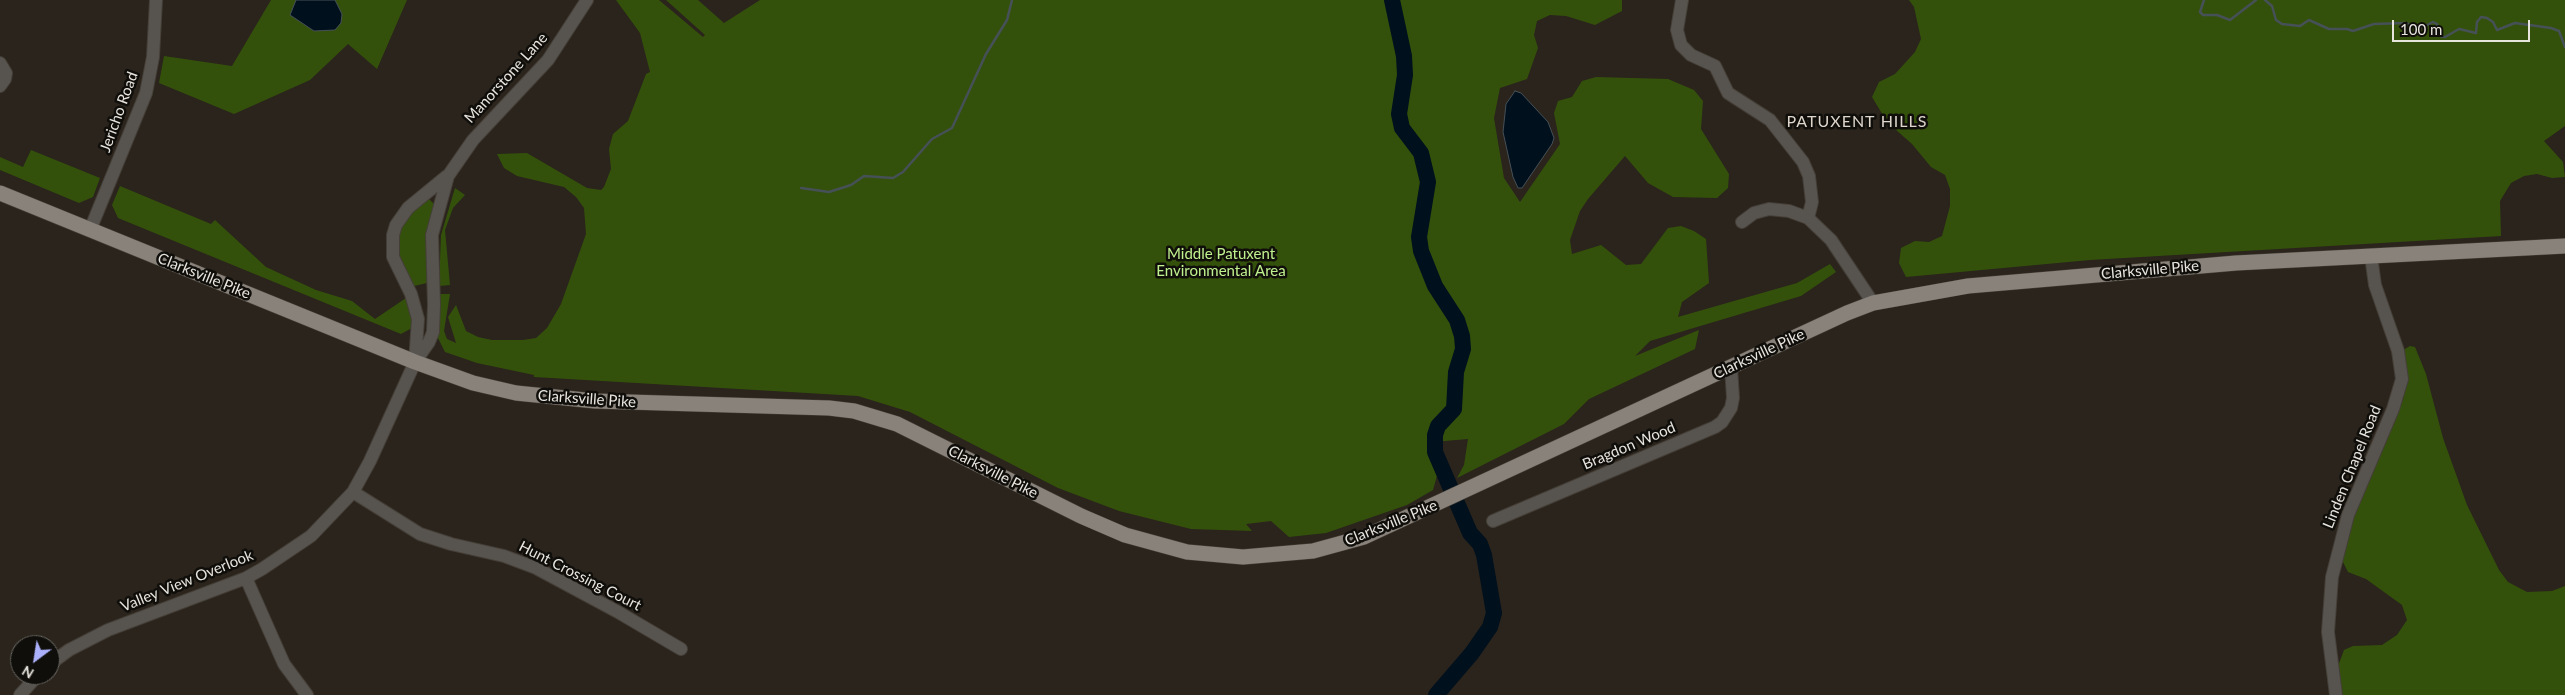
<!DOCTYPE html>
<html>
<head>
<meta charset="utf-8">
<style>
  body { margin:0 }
  #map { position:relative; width:2565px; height:695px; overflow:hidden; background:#2a241c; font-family:Lato,sans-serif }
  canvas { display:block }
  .north { position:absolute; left:10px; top:635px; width:50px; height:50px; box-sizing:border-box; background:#100e0a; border:1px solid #66645f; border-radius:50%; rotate:211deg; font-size:14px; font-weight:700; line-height:20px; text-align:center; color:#e8e5df }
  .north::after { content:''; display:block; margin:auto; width:18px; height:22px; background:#aab0fb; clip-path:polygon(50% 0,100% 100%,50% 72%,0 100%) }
  .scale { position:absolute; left:2392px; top:20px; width:138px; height:22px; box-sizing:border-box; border:2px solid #e8e5df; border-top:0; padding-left:6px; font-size:15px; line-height:18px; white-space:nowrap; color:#e8e5df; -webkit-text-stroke:4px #100e0a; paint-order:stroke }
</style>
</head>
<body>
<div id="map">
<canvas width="2565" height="695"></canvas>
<div class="north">N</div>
<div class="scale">100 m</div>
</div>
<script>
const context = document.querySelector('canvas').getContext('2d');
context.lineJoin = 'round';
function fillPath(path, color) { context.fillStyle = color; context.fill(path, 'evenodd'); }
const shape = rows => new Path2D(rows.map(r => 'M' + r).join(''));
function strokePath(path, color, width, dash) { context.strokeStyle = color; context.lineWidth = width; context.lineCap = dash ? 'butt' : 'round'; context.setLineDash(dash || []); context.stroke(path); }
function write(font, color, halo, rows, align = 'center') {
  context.font = font + ' Lato,sans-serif'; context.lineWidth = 5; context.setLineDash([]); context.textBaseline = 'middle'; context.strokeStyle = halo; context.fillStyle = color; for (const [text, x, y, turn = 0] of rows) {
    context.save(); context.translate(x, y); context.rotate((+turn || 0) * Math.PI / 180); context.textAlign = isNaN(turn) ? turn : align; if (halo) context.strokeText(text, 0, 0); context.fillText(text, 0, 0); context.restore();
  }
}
const green = shape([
  [271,0,407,0,377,69,348,44,310,80,234,114,159,83,164,56,232,66],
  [616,0,659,0,703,37,705,35,666,0,698,0,724,23,760,0,1622,0,1622,11,1595,25,1566,16,1550,15,1537,21,1534,35,1538,48,1527,79,1500,88,1494,118,1504,178,1520,202,1560,144,1554,113,1558,101,1572,97,1582,81,1596,77,1668,79,1694,90,1703,101,1701,129,1729,174,1728,188,1717,198,1673,197,1648,183,1625,156,1588,199,1580,211,1570,240,1572,254,1601,245,1626,265,1641,264,1668,228,1681,226,1694,231,1706,239,1709,283,1682,302,1678,317,1797,283,1830,264,1836,272,1801,296,1650,341,1635,356,1699,330,1695,349,1589,399,1564,424,1457,478,1464,465,1468,439,1433,442,1438,472,1433,490,1407,505,1326,533,1289,537,1271,521,1246,524,1252,531,1191,529,1119,511,1058,488,910,412,858,396,534,377,534,375,477,363,445,352,438,338,439,294,450,294,444,331,447,339,456,343,448,317,456,305,466,331,478,337,492,340,523,340,536,338,547,328,561,304,586,234,584,208,576,197,564,187,517,176,504,168,497,154,527,153,587,188,601,190,604,187,611,169,609,149,613,134,628,121,646,74,650,72,640,33],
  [1909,0,2565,0,2565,126,2544,141,2563,162,2565,177,2552,178,2537,174,2524,176,2511,183,2500,201,2501,236,2090,260,1906,277,1899,263,1901,248,1915,241,1929,242,1942,236,1950,206,1950,189,1945,175,1931,167,1912,144,1887,122,1872,97,1879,82,1895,74,1915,52,1921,39,1914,7],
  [31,150,100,178,93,197,79,203,0,170,0,157,23,167],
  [120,186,211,224,215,220,266,267,316,290,352,301,375,319,406,298,411,315,412,328,401,334,118,218,112,205],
  [455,188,465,195,453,208,445,230,450,285,439,286,441,235],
  [428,198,434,204,427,283,414,286,398,259,397,237,409,212],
  [2410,346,2415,347,2426,374,2443,438,2467,505,2499,570,2508,582,2527,592,2552,591,2565,586,2565,695,2342,695,2338,666,2344,650,2353,646,2382,645,2397,635,2407,620,2402,605,2366,579,2348,572,2342,560,2352,521,2404,397,2404,358,2405,349]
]);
const water = shape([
  [296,0,335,0,342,14,341,23,335,30,314,31,290,15,296,0],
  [1515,91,1521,93,1548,122,1554,138,1552,144,1522,188,1518,188,1513,177,1503,132,1506,104,1515,91]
]);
const stream = shape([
  [2204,0,2200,12,2203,15,2217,15,2230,20,2256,0],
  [2265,0,2272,6,2276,20,2282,24,2300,26,2309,20,2329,29,2347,29,2353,31,2374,24,2405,23,2421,28,2433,22,2437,24,2440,36,2445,37,2459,29,2476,33,2477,22,2481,17,2487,18,2493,22,2497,30,2515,23,2551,28,2559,31,2565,47],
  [801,188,829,192,851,185,864,176,893,178,903,172,932,139,952,128,986,54,1007,20,1012,0]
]);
const river = shape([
  [1392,0,1404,56,1405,75,1399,114,1402,128,1421,153,1428,182,1419,237,1421,251,1435,286,1457,320,1462,336,1463,349,1456,372,1454,409,1438,426,1435,435,1435,452,1470,533,1480,544,1484,555,1494,613,1490,627,1472,653,1436,695]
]);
const minor = shape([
  [1682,0,1677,30,1681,45,1691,55,1715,66,1728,93,1770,120,1803,162,1809,176,1812,202,1808,218],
  [0,63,6,73,5,79,0,86],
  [1742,222,1754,213,1769,209,1789,211,1808,218,1831,240,1873,303],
  [90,230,146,93,153,57,156,0],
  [415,362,418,319,411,294,393,257,393,235,396,225,408,208,447,176],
  [353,492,420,534,451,544,504,556,536,568,618,612,681,649],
  [1493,521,1715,427,1722,422,1731,408,1733,398,1731,367],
  [246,578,284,664,307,695],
  [50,664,69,650,108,630,246,578,262,569,311,536,353,492,370,461,415,362,429,342,433,332,434,305,432,235,448,176,473,140,548,60,587,0],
  [20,695,38,675],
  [2336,695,2328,632,2332,577,2348,515,2393,409,2402,379,2398,351,2375,285,2371,256]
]);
const major = shape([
  [0,193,415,362,473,383,516,393,595,401,829,408,854,411,897,424,1081,516,1125,535,1187,552,1243,557,1313,551,1364,537,1847,313,1873,303,1968,286,2236,263,2565,246]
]);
const streetNames = [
  ["Manorstone Lane",506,78,-48],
  ["Jericho Road",119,112,-70],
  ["Clarksville Pike",2150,270,-5],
  ["Clarksville Pike",204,276,22],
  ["Clarksville Pike",1759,354,-25],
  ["Clarksville Pike",587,399,4],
  ["Bragdon Wood",1629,446,-23],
  ["Linden Chapel Road",2352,467,-68],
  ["Clarksville Pike",993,472,27],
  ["Clarksville Pike",1391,523,-22],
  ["Hunt Crossing Court",580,576,27],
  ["Valley View Overlook",187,581,-22]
];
const parkNames = [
  ["Middle Patuxent",1221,254],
  ["Environmental Area",1221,271]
];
const neighbourhoodNames = [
  ["PATUXENT HILLS",1857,122]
];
fillPath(green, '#34510b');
fillPath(water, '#00101d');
strokePath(water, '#465057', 1);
strokePath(stream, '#465057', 2.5);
strokePath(river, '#00101d', 16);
strokePath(minor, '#453f37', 14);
strokePath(major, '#453f37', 16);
strokePath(minor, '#575450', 12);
strokePath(major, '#88827a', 15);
write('15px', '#e8e5df', '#100e0a', streetNames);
write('15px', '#c0f18f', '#100e0a', parkNames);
context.letterSpacing = '1px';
write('16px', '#ded6cc', '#100e0a', neighbourhoodNames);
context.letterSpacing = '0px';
</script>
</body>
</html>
